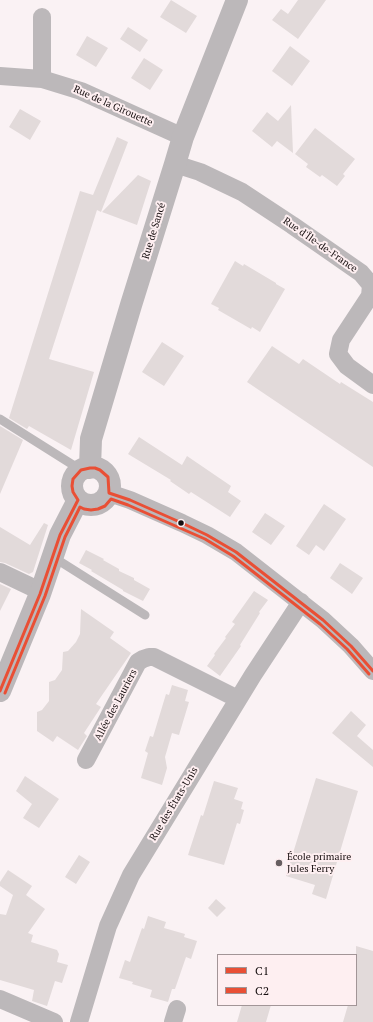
<!DOCTYPE html>
<html>
<head>
<meta charset="utf-8">
<style>
  body { margin:0 }
  #map { position:relative; width:373px; height:1022px; overflow:hidden; background:#faf2f4; font-family:"PT Serif",serif }
  canvas { display:block }
  .legend { position:absolute; left:217px; top:954px; width:140px; height:52px; box-sizing:border-box; background:#feeff1; border:1px solid #a29597; margin:0; padding:5px 7px; list-style:none; font-size:12px; color:#170f10 }
  .legend li { display:flex; align-items:center; gap:8px; height:20px }
  .legend b { width:20px; border:1px solid #a29597 }
</style>
</head>
<body>
<div id="map">
<canvas width="373" height="1022"></canvas>
<ul class="legend">
<li><b style="height:5px;background:#e94f35"></b>C1</li>
<li><b style="height:5px;background:#e94f35"></b>C2</li>
</ul>
</div>
<script>
const context = document.querySelector('canvas').getContext('2d');
context.lineJoin = 'round';
function fillPath(path, color) { context.fillStyle = color; context.fill(path, 'evenodd'); }
const shape = rows => new Path2D(rows.map(r => 'M' + r).join(''));
function strokePath(path, color, width, dash) { context.strokeStyle = color; context.lineWidth = width; context.lineCap = dash ? 'butt' : 'round'; context.setLineDash(dash || []); context.stroke(path); }
function write(font, color, halo, rows, align = 'center') {
  context.font = font + ' "PT Serif",serif'; context.lineWidth = 4; context.setLineDash([]); context.textBaseline = 'middle'; context.strokeStyle = halo; context.fillStyle = color; for (const [text, x, y, turn = 0] of rows) {
    context.save(); context.translate(x, y); context.rotate((+turn || 0) * Math.PI / 180); context.textAlign = isNaN(turn) ? turn : align; if (halo) context.strokeText(text, 0, 0); context.fillText(text, 0, 0); context.restore();
  }
}
const building = shape([
  [171,0,197,16,186,33,160,17],
  [298,0,326,0,298,39,272,20,281,9,288,14],
  [128,27,148,40,140,52,120,39],
  [87,36,108,48,96,67,76,55],
  [290,46,310,61,292,86,272,71],
  [144,58,163,70,150,90,131,78],
  [291,105,293,153,277,141,272,147,252,131,267,112,278,121],
  [20,109,41,121,30,140,9,127],
  [315,128,355,159,343,174,345,176,337,186,322,175,320,177,306,167,308,164,295,154],
  [117,137,128,142,101,212,97,210,49,359,94,372,71,450,29,426,27,429,9,418,80,191,93,195],
  [138,175,151,181,137,225,102,212],
  [235,261,243,266,244,264,276,283,276,284,285,289,260,332,252,327,251,329,218,310,219,308,211,304],
  [162,342,184,356,164,386,142,372],
  [272,346,299,364,303,359,340,384,341,382,373,402,373,467,247,382],
  [0,426,23,440,0,494],
  [139,437,182,465,187,456,231,486,228,492,241,501,230,517,191,492,189,494,170,481,171,480,128,454],
  [324,504,346,519,324,551,316,545,309,555,296,546],
  [265,513,285,526,271,545,252,532],
  [44,523,48,525,33,572,29,574,5,563,0,562,0,527,30,545],
  [86,550,104,559,103,560,119,569,119,571,134,578,134,580,150,589,143,601,123,591,123,590,91,571,92,570,79,563],
  [340,563,363,578,352,594,330,578],
  [0,584,11,589,0,611],
  [254,591,268,600,259,612,260,613,240,645,241,646,220,676,207,666,215,655,214,654,226,638,225,637,235,624,232,622],
  [81,609,114,632,110,638,131,653,96,704,101,707,84,733,87,736,78,750,57,736,53,742,37,731,37,712,42,710,49,701,49,682,55,680,62,670,63,652,68,651,76,642,80,634],
  [172,685,188,690,185,701,189,702,179,735,172,733,165,757,167,768,162,785,141,778,148,753,145,751,150,736,153,737,166,694,169,695],
  [351,711,366,725,357,736,373,750,373,767,332,733],
  [25,776,59,799,39,828,23,818,32,804,16,791],
  [316,778,358,791,326,899,312,894,315,885,286,876],
  [214,781,238,788,234,799,243,802,241,809,244,810,240,824,237,823,224,865,188,855,201,815,203,816],
  [79,855,90,862,76,884,65,877],
  [8,870,32,886,26,895,45,909,28,933,33,935,31,942,57,950,59,954,57,962,68,965,62,983,55,981,47,1006,32,1001,34,990,0,980,0,914,6,915,13,895,0,886,0,882],
  [216,899,226,908,217,917,208,908],
  [148,916,166,922,164,928,185,934,184,937,197,941,191,959,186,957,175,989,172,989,168,1002,150,997,152,990,132,984,133,982,119,978,125,960,130,962,142,928,144,929],
  [356,946,373,951,373,1022,343,1022,348,1005,356,1005],
  [242,1005,271,1005,266,1022,237,1022]
]);
const service = shape([
  [0,419,81,470],
  [53,557,145,615]
]);
const minor = shape([
  [0,76,42,79,81,91,183,137],
  [42,79,42,17],
  [175,164,200,172,242,192,292,225,361,273,371,285,370,296,341,340,338,354,347,366,373,385],
  [109,493,130,500,182,523,207,535,236,552,323,620,351,646,373,671],
  [0,572,40,591],
  [86,760,138,662,143,659,149,657,154,657,238,699],
  [0,999,54,1022],
  [79,1022,108,926,131,875,253,675,301,602],
  [173,1022,177,1009]
]);
const tertiary = shape([
  '72 486a19 19 0 1 1 38 0a19 19 0 1 1-38 0Z',
  [90,468,91,439,131,305,175,164,183,137,237,0],
  [0,691,40,594,60,535,78,500]
]);
const bus1 = shape([
  [0,691,40,594,60,535,78,500,73,492,72,486,73,479,81,470,90,468,95,468,100,470,108,477,109,493,130,500,182,523,207,535,236,552,323,620,351,646,373,671]
]);
const bus2 = shape([
  [5,693,45,596,65,537,80,507,84,509,91,510,98,509,105,506,111,499,128,505,180,528,205,539,233,556,320,624,347,649,369,674]
]);
const markers = [
  [181,523,3.5,"#170f10"],
  [279,863,4,"#665e60"]
];
const streetNames = [
  ["Rue de la Girouette",113,106,24],
  ["Rue de Sancé",154,231,-73],
  ["Rue d'Île-de-France",320,245,35],
  ["Allée des Lauriers",116,705,-62],
  ["Rue des États-Unis",174,804,-59]
];
const poiNames = [
  ["École primaire",287,857],
  ["Jules Ferry",287,869]
];
fillPath(building, '#e2dada');
strokePath(service, '#bcb8ba', 9);
strokePath(minor, '#bcb8ba', 18);
strokePath(tertiary, '#bcb8ba', 22);
strokePath(bus1, '#e94f35', 3);
strokePath(bus2, '#e94f35', 3);
for (const [x, y, r, color] of markers) { const dot = new Path2D(); dot.arc(x, y, r, 0, 2 * Math.PI); context.fillStyle = color; context.fill(dot); strokePath(dot, '#feeff1', 1.5); }
write('10px', '#170f10', '#feeff1', streetNames);
write('10px', '#170f10', '#feeff1', poiNames, 'left');
</script>
</body>
</html>
